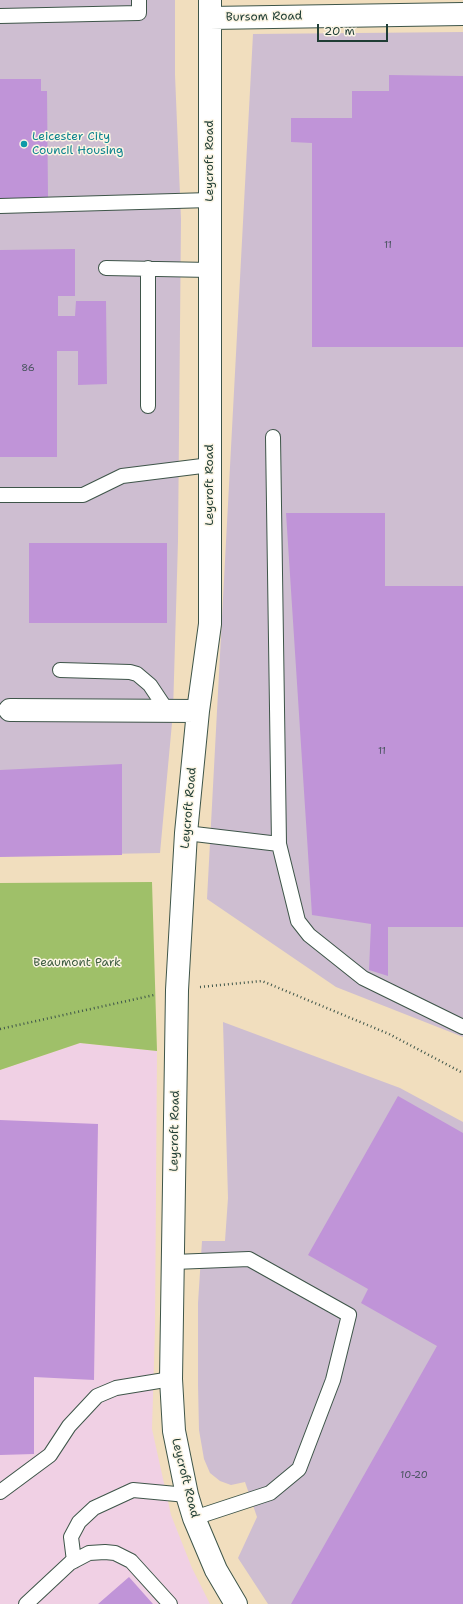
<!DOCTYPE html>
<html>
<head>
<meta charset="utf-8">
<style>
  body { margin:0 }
  #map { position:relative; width:463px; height:1604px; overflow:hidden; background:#f1debe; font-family:"Shantell Sans",sans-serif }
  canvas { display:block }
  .scale { position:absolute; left:317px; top:24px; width:71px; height:18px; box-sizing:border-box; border:2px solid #1f3d34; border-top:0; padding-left:5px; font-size:12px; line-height:14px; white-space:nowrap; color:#1f3d34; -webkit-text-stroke:3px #fcf5e5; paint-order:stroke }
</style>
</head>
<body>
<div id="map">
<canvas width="463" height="1604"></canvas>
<div class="scale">20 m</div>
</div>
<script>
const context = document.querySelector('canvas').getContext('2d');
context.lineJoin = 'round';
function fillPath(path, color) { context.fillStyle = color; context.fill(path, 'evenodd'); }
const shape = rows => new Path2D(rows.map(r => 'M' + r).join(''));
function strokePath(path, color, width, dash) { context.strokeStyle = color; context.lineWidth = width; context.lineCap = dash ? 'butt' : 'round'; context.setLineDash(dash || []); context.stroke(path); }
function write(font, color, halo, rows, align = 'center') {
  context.font = font + ' "Shantell Sans",sans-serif'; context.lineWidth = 3; context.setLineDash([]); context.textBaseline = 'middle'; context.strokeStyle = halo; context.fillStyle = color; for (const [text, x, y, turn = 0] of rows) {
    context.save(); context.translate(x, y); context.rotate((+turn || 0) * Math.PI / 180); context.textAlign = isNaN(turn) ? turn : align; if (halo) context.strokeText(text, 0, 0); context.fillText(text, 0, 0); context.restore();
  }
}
const built = shape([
  [80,1043,157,1051,155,1329,152,1429,171,1515,192,1568,210,1604,0,1604,0,1070]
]);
const industrial = shape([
  [0,0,175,0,175,75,181,219,178,541,173,712,160,853,0,856],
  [463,32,463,1037,336,987,207,899,253,34],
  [223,1022,400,1088,463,1122,463,1604,268,1604,238,1558,257,1517,245,1482,231,1485,220,1481,210,1473,204,1459,199,1430,198,1385,198,1303,202,1241,225,1241,228,1198]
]);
const green = shape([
  [152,882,157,1051,80,1043,0,1070,0,883]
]);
const building = shape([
  [389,75,463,76,463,347,312,347,312,143,291,142,291,118,352,118,352,91,389,91],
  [0,79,41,79,41,91,47,91,48,197,34,197,34,201,0,202],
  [75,249,75,296,58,296,58,316,75,316,76,301,106,301,107,384,78,385,78,351,57,351,57,457,0,457,0,250],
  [286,513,385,513,385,586,463,586,463,927,388,927,388,976,369,970,371,924,312,915],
  [29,543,167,543,167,623,29,623],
  [122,764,122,855,0,857,0,770],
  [398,1096,463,1133,463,1604,291,1604,437,1346,361,1303,368,1289,308,1255],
  [0,1120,98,1124,94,1380,34,1377,34,1454,0,1455],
  [129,1577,153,1604,98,1604]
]);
const path = shape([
  [200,987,262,981,389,1034,463,1073],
  [0,1029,154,995]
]);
const service = shape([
  [0,16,139,13,139,0],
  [0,206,210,200],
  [106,268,210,270],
  [148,268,148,406],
  [273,437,279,844,298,921,309,935,363,978,463,1027],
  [0,495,83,495,122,476,210,465],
  [60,670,130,672,137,674,150,685,168,712],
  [186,833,279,844],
  [174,1262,249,1259,349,1315,333,1380,299,1469,270,1493,194,1518],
  [0,1492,50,1455,69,1426,97,1396,116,1388,171,1379],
  [74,1561,71,1537,79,1522,94,1508,133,1490,187,1495],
  [26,1604,70,1563,89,1553,105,1552,115,1553,131,1561,170,1604]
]);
const minor = shape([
  [210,0,210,624,198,711,186,833,177,990,171,1379,174,1431,187,1495,194,1518,216,1570,236,1604],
  [210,18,463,14],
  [10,710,198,711]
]);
const markers = [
  [24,144,4,"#0f9aa8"]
];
const numberNames = [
  ["11",388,245],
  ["86",28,368],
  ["11",382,751],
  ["10-20",414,1475]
];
const streetNames = [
  ["Bursom Road",264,17,-1],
  ["Leycroft Road",210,161,-90],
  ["Leycroft Road",210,485,-90],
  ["Leycroft Road",189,808,-85],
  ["Leycroft Road",175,1131,-89],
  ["Leycroft Road",185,1478,76]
];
const cultureNames = [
  ["Leicester City",32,137],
  ["Council Housing",32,151]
];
const parkNames = [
  ["Beaumont Park",77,963]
];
fillPath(built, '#f0d0e4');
fillPath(industrial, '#cebed1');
fillPath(green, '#9fc069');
fillPath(building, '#c094d8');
strokePath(service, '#3e5549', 16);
strokePath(minor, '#3e5549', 24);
strokePath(path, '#3e5549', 2.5, [1, 3]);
strokePath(service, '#fff', 14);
strokePath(minor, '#fff', 22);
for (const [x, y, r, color] of markers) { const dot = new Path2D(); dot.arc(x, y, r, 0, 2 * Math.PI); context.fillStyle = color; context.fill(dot); strokePath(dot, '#fcf5e5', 1.5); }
write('10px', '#47535d', null, numberNames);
write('12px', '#1f3d34', '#fcf5e5', streetNames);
write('12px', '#0d838f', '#fcf5e5', cultureNames, 'left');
write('12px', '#3f5e41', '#fcf5e5', parkNames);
</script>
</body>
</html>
